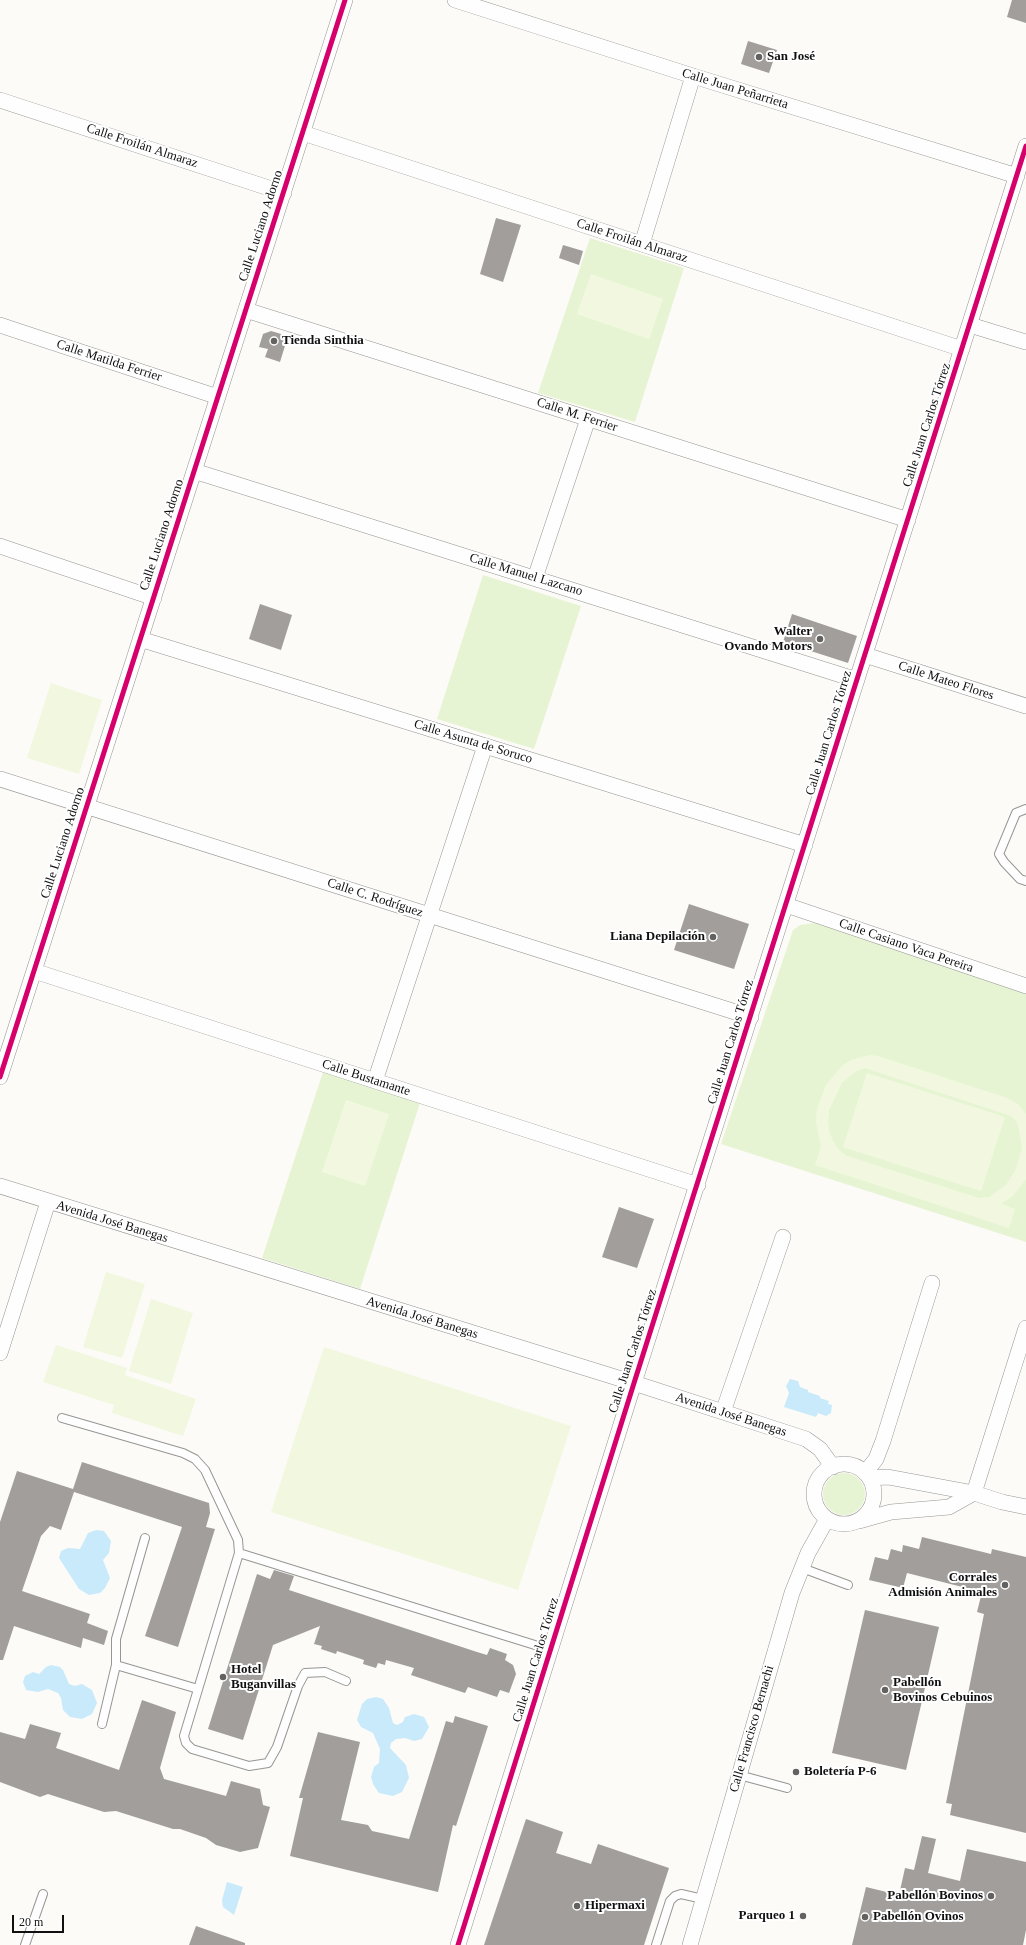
<!DOCTYPE html>
<html>
<head>
<meta charset="utf-8">
<style>
  body { margin:0 }
  #map { position:relative; width:1026px; height:1945px; overflow:hidden; background:#fcfbf7; font-family:"Times New Roman",serif }
  canvas { display:block }
  .scale { position:absolute; left:12px; top:1915px; width:52px; height:18px; box-sizing:border-box; border:2px solid #101010; border-top:0; padding-left:5px; font-size:12px; line-height:14px; white-space:nowrap; color:#101010; -webkit-text-stroke:3px #fff; paint-order:stroke }
</style>
</head>
<body>
<div id="map">
<canvas width="1026" height="1945"></canvas>
<div class="scale">20 m</div>
</div>
<script>
const context = document.querySelector('canvas').getContext('2d');
context.lineJoin = 'round';
function fillPath(path, color) { context.fillStyle = color; context.fill(path, 'evenodd'); }
const shape = rows => new Path2D(rows.map(r => 'M' + r).join(''));
function strokePath(path, color, width, dash) { context.strokeStyle = color; context.lineWidth = width; context.lineCap = dash ? 'butt' : 'round'; context.setLineDash(dash || []); context.stroke(path); }
function write(font, color, halo, rows, align = 'center') {
  context.font = font + ' "Times New Roman",serif'; context.lineWidth = 4; context.setLineDash([]); context.textBaseline = 'middle'; context.strokeStyle = halo; context.fillStyle = color; for (const [text, x, y, turn = 0] of rows) {
    context.save(); context.translate(x, y); context.rotate((+turn || 0) * Math.PI / 180); context.textAlign = isNaN(turn) ? turn : align; if (halo) context.strokeText(text, 0, 0); context.fillText(text, 0, 0); context.restore();
  }
}
const green = shape([
  [590,238,684,268,635,422,538,393],
  [483,575,581,606,534,749,437,719],
  [815,923,1026,992,1026,1242,721,1144,793,930,800,925],
  [323,1072,420,1103,360,1289,262,1258],
  '823 1494a21 21 0 1 1 42 0a21 21 0 1 1-42 0Z'
]);
const pitch = shape([
  [591,274,663,299,649,339,577,314],
  [51,683,102,700,79,774,27,758],
  [869,1055,878,1056,1007,1098,1018,1104,1026,1114,1026,1179,1013,1196,1001,1204,1015,1209,1009,1228,815,1165,821,1147,816,1122,817,1109,826,1085,842,1066,851,1060],
  [865,1068,1011,1116,1016,1121,1019,1129,1022,1148,1016,1169,1006,1185,989,1197,979,1198,847,1156,839,1150,833,1141,829,1131,828,1121,829,1110,842,1083,856,1071],
  [867,1073,1005,1117,981,1191,843,1147],
  [346,1100,389,1114,365,1186,322,1172],
  [106,1272,145,1284,122,1358,83,1347],
  [151,1299,193,1313,171,1384,129,1371],
  [56,1345,127,1368,125,1375,196,1399,183,1436,112,1413,114,1405,43,1382],
  [324,1347,571,1426,518,1590,271,1512]
]);
const water = shape([
  [790,1379,798,1381,800,1387,808,1390,808,1392,820,1396,820,1398,829,1401,828,1404,832,1405,831,1413,826,1416,818,1413,816,1417,784,1407,789,1393,786,1386],
  [96,1530,104,1531,111,1541,109,1553,103,1560,110,1578,105,1588,100,1593,89,1595,79,1589,59,1558,61,1551,68,1548,80,1549,88,1533],
  [51,1665,60,1667,63,1670,69,1684,75,1686,82,1684,92,1690,97,1703,92,1714,82,1719,70,1717,63,1710,61,1698,58,1693,48,1689,38,1692,26,1690,23,1682,25,1676,33,1672,39,1674,46,1667],
  [376,1697,383,1699,389,1708,393,1723,397,1725,403,1722,405,1717,414,1714,424,1717,429,1727,422,1739,414,1741,405,1738,396,1739,391,1743,390,1748,406,1765,409,1778,402,1792,393,1796,379,1793,373,1784,371,1777,374,1767,379,1763,380,1749,373,1733,361,1727,357,1720,362,1704,367,1699],
  [227,1882,243,1887,234,1915,223,1907,222,1900]
]);
const building = shape([
  [1012,0,1026,0,1026,23,1007,17],
  [748,41,777,50,769,73,741,64],
  [496,218,521,225,503,282,480,274],
  [563,245,583,251,579,265,559,258],
  [271,331,288,336,280,362,265,357,268,349,259,347,263,334],
  [260,604,292,615,281,650,249,639],
  [792,614,857,636,848,663,783,642],
  [689,904,749,924,734,969,674,950],
  [619,1207,654,1219,637,1268,602,1257],
  [82,1462,209,1503,210,1513,206,1527,215,1529,178,1647,145,1636,182,1527,74,1492,61,1530,50,1526,41,1536,22,1591,90,1614,87,1623,108,1631,104,1645,83,1638,81,1648,14,1626,3,1660,0,1660,0,1522,17,1471,73,1489],
  [922,1537,991,1554,992,1549,1026,1557,1026,1833,950,1815,952,1804,946,1803,984,1614,977,1612,982,1592,907,1573,903,1588,869,1580,875,1557,888,1560,891,1549,902,1552,903,1545,919,1549],
  [274,1570,294,1576,289,1590,477,1652,487,1655,490,1648,507,1654,505,1660,513,1665,516,1674,509,1693,500,1690,497,1697,468,1687,465,1693,411,1675,414,1668,386,1660,385,1665,378,1663,376,1668,363,1664,364,1660,337,1651,336,1654,321,1649,322,1646,314,1644,320,1626,273,1645,243,1740,208,1729,257,1574,270,1579],
  [865,1610,939,1627,906,1770,832,1753],
  [142,1700,176,1712,160,1768,164,1779,226,1796,231,1781,260,1789,263,1805,270,1807,258,1848,240,1852,216,1845,206,1838,180,1829,173,1829,116,1811,104,1812,48,1794,40,1797,0,1782,0,1732,25,1739,30,1724,61,1733,56,1748,119,1770],
  [455,1716,488,1726,456,1826,453,1825,438,1892,290,1856,303,1798,299,1798,318,1732,360,1742,341,1820,368,1825,372,1831,409,1839,446,1721,453,1723],
  [526,1819,563,1832,556,1853,591,1864,598,1844,669,1868,644,1945,484,1945],
  [922,1836,936,1839,928,1873,960,1881,967,1849,1026,1862,1026,1930,1023,1945,852,1945,866,1887,899,1895,905,1868,914,1870],
  [196,1926,245,1943,245,1945,189,1945]
]);
const service = shape([
  [1026,809,1016,813,999,854,1004,862,1020,879,1026,881],
  [62,1418,183,1453,195,1459,205,1470,238,1540,239,1553],
  [145,1538,116,1639,116,1665,198,1689],
  [802,1568,848,1585],
  [346,1681,325,1672,305,1673,298,1686,277,1747,268,1763,249,1766,192,1749,186,1743,184,1736,239,1553,551,1650],
  [102,1724,116,1665],
  [739,1775,787,1788],
  [25,1945,43,1894],
  [656,1945,670,1901,675,1896,681,1894,703,1899]
]);
const minor = shape([
  [455,0,693,76,1017,176],
  [0,100,284,193],
  [303,133,962,349],
  [642,244,693,76],
  [246,310,908,520],
  [0,325,218,397],
  [970,325,1026,342],
  [194,471,857,680],
  [0,546,154,598],
  [535,578,588,419],
  [140,639,805,845],
  [865,655,1026,706],
  [0,779,751,1017],
  [786,905,1026,986],
  [34,971,698,1185],
  [0,1077,345,0],
  [375,1081,485,746],
  [0,1186,634,1383,806,1439,820,1449,833,1467],
  [0,1353,48,1202],
  [723,1412,783,1237],
  '814 1494a30 30 0 1 1 60 0a30 30 0 1 1-60 0Z',
  [865,1473,876,1459,883,1441,932,1283],
  [870,1478,888,1477,974,1493,1002,1502,1026,1507],
  [974,1493,1026,1328],
  [859,1521,891,1512,949,1507,974,1493],
  [458,1945,634,1383,1026,146],
  [690,1945,792,1593,808,1553,827,1519]
]);
const cycleway = shape([
  [0,1077,345,0],
  [458,1945,634,1383,1026,146]
]);
const markers = [
  [759,57,4,"#636261"],
  [274,341,4,"#636261"],
  [820,639,4,"#636261"],
  [713,937,4,"#636261"],
  [1005,1585,4,"#636261"],
  [223,1677,4,"#636261"],
  [885,1690,4,"#636261"],
  [796,1772,4,"#636261"],
  [991,1896,4,"#636261"],
  [577,1906,4,"#636261"],
  [803,1916,4,"#636261"],
  [865,1917,4,"#636261"]
];
const poiNames = [
  ["San José",767,57],
  ["Tienda Sinthia",282,341],
  ["Walter",812,632,"right"],
  ["Ovando Motors",812,647,"right"],
  ["Liana Depilación",705,937,"right"],
  ["Corrales",997,1578,"right"],
  ["Admisión Animales",997,1593,"right"],
  ["Hotel",231,1670],
  ["Buganvillas",231,1685],
  ["Pabellón",893,1683],
  ["Bovinos Cebuinos",893,1698],
  ["Boletería P-6",804,1772],
  ["Pabellón Bovinos",983,1896,"right"],
  ["Hipermaxi",585,1906],
  ["Parqueo 1",795,1916,"right"],
  ["Pabellón Ovinos",873,1917]
];
const streetNames = [
  ["Calle Juan Peñarrieta",735,89,17],
  ["Calle Froilán Almaraz",142,146,18],
  ["Calle Luciano Adorno",261,226,-72],
  ["Calle Froilán Almaraz",632,241,18],
  ["Calle Matilda Ferrier",109,361,18],
  ["Calle M. Ferrier",577,415,18],
  ["Calle Juan Carlos Tórrez",927,425,-72],
  ["Calle Luciano Adorno",162,535,-72],
  ["Calle Manuel Lazcano",526,575,17],
  ["Calle Mateo Flores",946,681,18],
  ["Calle Juan Carlos Tórrez",829,733,-73],
  ["Calle Asunta de Soruco",473,742,17],
  ["Calle Luciano Adorno",63,843,-72],
  ["Calle C. Rodríguez",375,898,18],
  ["Calle Casiano Vaca Pereira",906,946,19],
  ["Calle Juan Carlos Tórrez",731,1042,-73],
  ["Calle Bustamante",366,1078,18],
  ["Avenida José Banegas",112,1222,17],
  ["Avenida José Banegas",422,1318,17],
  ["Calle Juan Carlos Tórrez",633,1351,-72],
  ["Avenida José Banegas",731,1415,18],
  ["Calle Juan Carlos Tórrez",536,1660,-73],
  ["Calle Francisco Bernachi",752,1729,-74]
];
fillPath(green, '#e7f4d4');
fillPath(pitch, '#f1f8df');
fillPath(water, '#c8eafb');
fillPath(building, '#a19e9b');
strokePath(service, '#969694', 10);
strokePath(minor, '#969694', 16);
strokePath(service, '#fffefe', 8);
strokePath(minor, '#fffefe', 15);
strokePath(cycleway, '#d6006c', 5);
for (const [x, y, r, color] of markers) { const dot = new Path2D(); dot.arc(x, y, r, 0, 2 * Math.PI); context.fillStyle = color; context.fill(dot); strokePath(dot, '#fff', 1.5); }
write('bold 13px', '#101010', '#fff', poiNames, 'left');
write('13px', '#101010', '#fff', streetNames);
</script>
</body>
</html>
